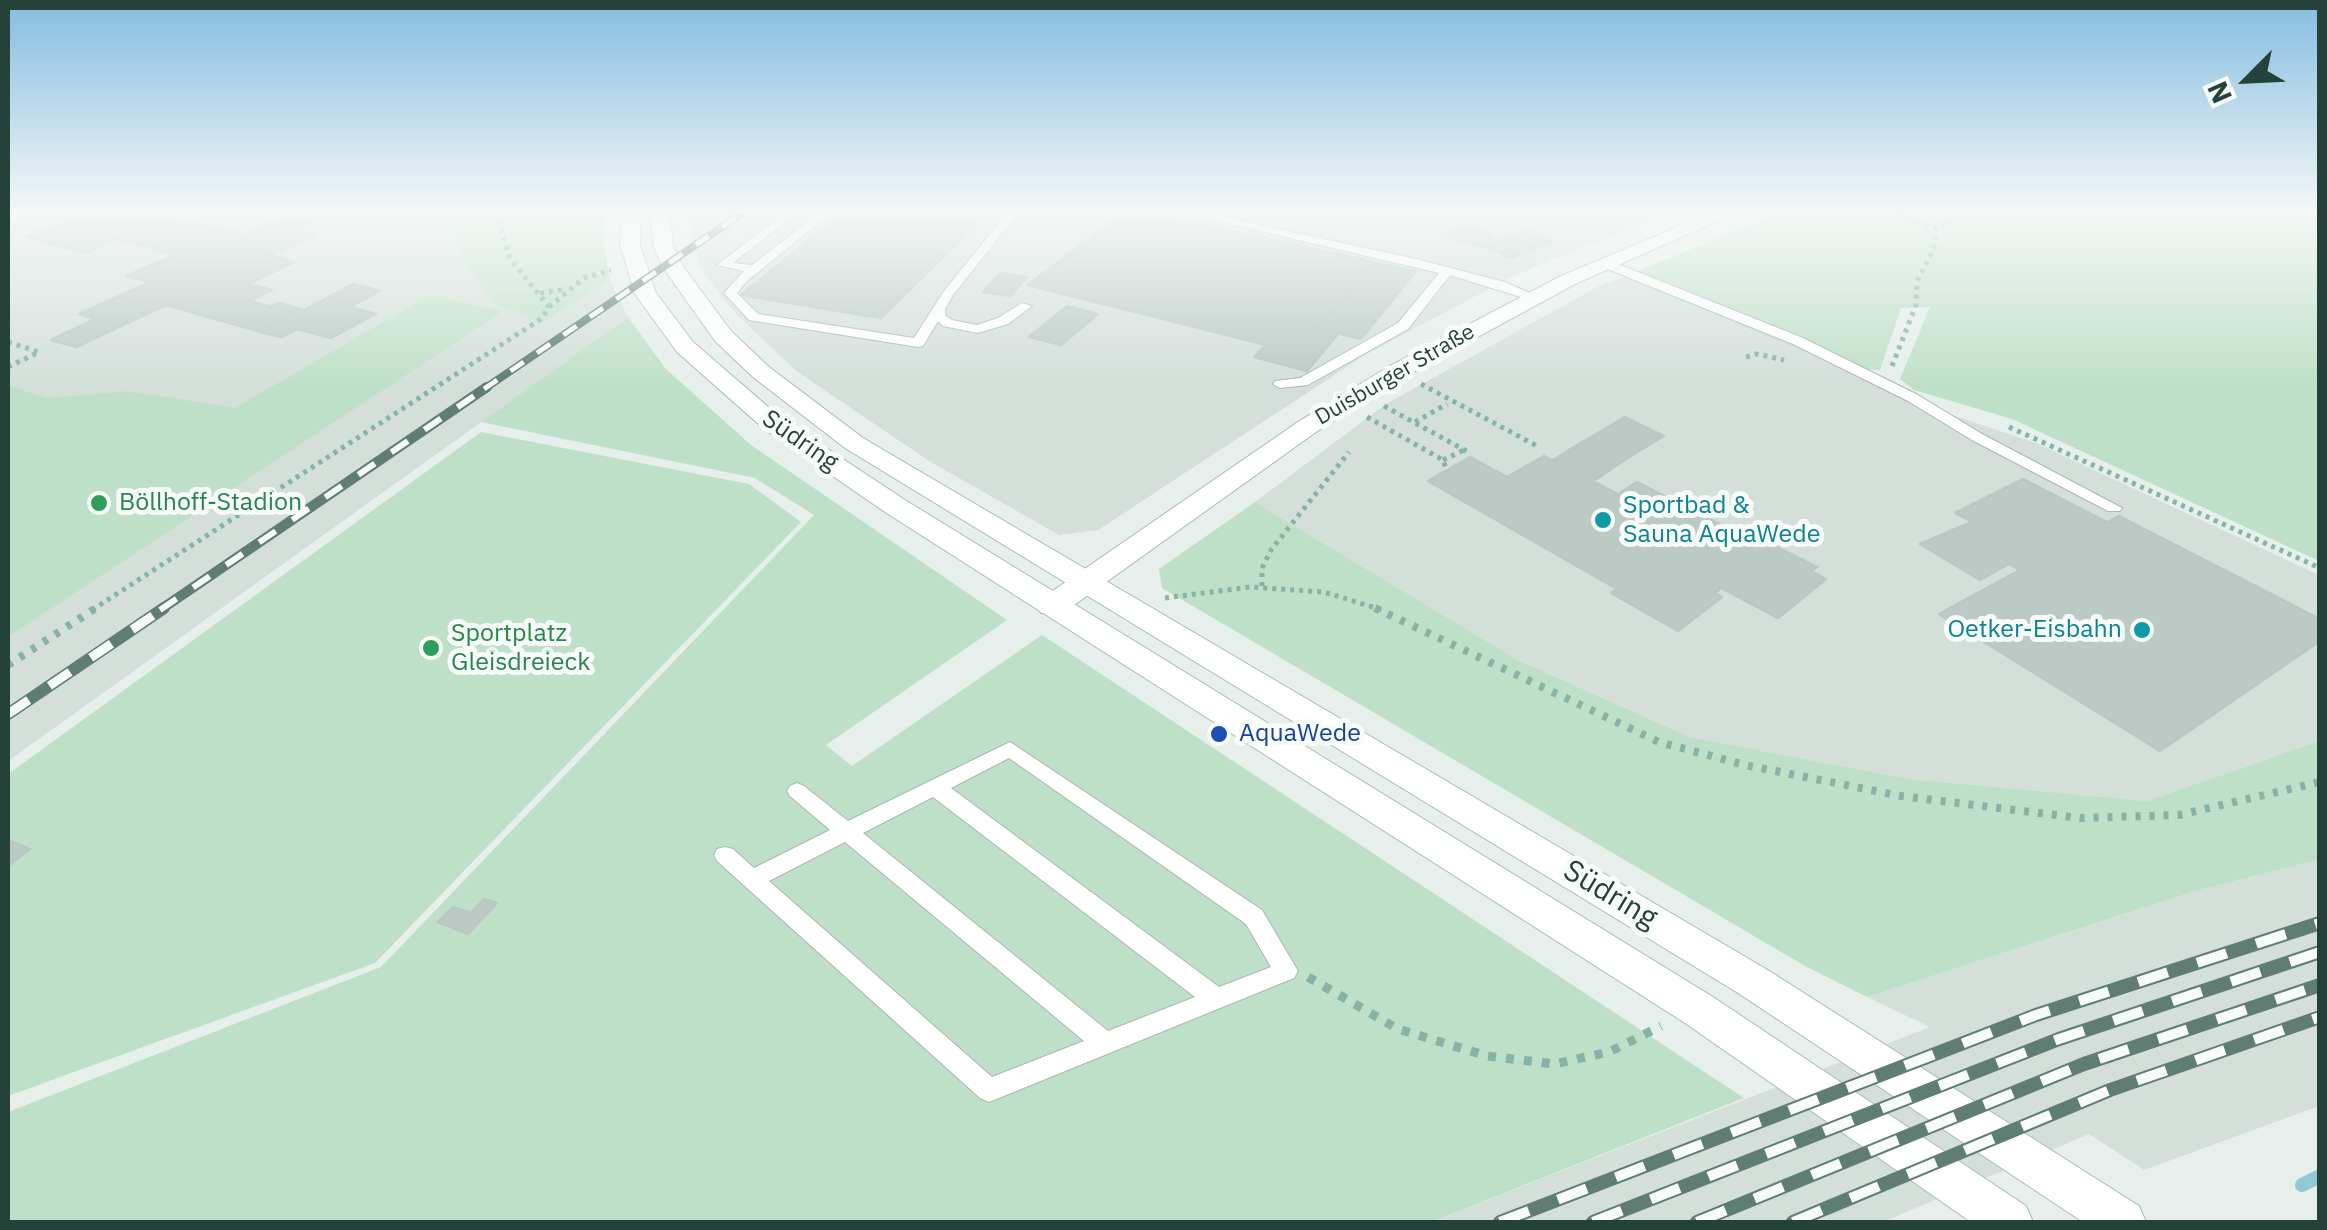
<!DOCTYPE html>
<html>
<head>
<meta charset="utf-8">
<style>
  body { margin:0 }
  #map { position:relative; width:2327px; height:1230px; overflow:hidden; background:#e6efeb; font-family:"IBM Plex Sans",sans-serif }
  canvas { display:block }
  .frame { position:absolute; inset:0; border:10px solid #24423a; pointer-events:none }
  .north { position:absolute; left:2197px; top:30px; width:100px; height:100px; -webkit-text-stroke:8px #f7fbf9; paint-order:stroke; rotate:246deg; font-size:28px; font-weight:700; line-height:40px; text-align:center; color:#24423a }
  .north::after { content:''; display:block; margin:auto; width:35px; height:45px; background:#24423a; clip-path:polygon(50% 0,100% 100%,50% 72%,0 100%) }
</style>
</head>
<body>
<div id="map">
<canvas width="2327" height="1230"></canvas>
<div class="frame"></div>
<div class="north">N</div>
</div>
<script>
const context = document.querySelector('canvas').getContext('2d');
context.lineJoin = 'round';
function fillPath(path, color) { context.fillStyle = color; context.fill(path, 'evenodd'); }
const shape = rows => new Path2D(rows.map(r => 'M' + r).join(''));
function strokePath(path, color, width, dash) { context.strokeStyle = color; context.lineWidth = width; context.lineCap = dash ? 'butt' : 'round'; context.setLineDash(dash || []); context.stroke(path); }
function write(font, color, halo, rows, align = 'center') {
  context.font = font + ' "IBM Plex Sans",sans-serif'; context.lineWidth = 10; context.setLineDash([]); context.textBaseline = 'middle'; context.strokeStyle = halo; context.fillStyle = color; for (const [text, x, y, turn = 0] of rows) {
    context.save(); context.translate(x, y); context.rotate((+turn || 0) * Math.PI / 180); context.textAlign = isNaN(turn) ? turn : align; if (halo) context.strokeText(text, 0, 0); context.fillText(text, 0, 0); context.restore();
  }
}
const built = shape([
  [36,212,448,212,465,266,543,323,610,280,628,317,8,761,8,223],
  [687,212,1669,212,1513,276,1365,355,1098,530,1059,535,929,461,795,370,736,314,715,288,698,263],
  [1623,277,1841,367,1901,398,2036,443,2319,575,2319,741,2147,801,1910,779,1690,737,1518,660,1255,502,1386,404,1599,286],
  [2319,860,2319,1106,2144,1170,2089,1134,1883,1222,1431,1222,1930,1027,1867,997,2192,892]
]);
const green = shape([
  [448,212,606,212,603,239,610,280,543,323,497,305,465,266],
  [1782,212,2319,212,2319,561,2012,419,1914,390,1900,379,1930,307,1901,308,1880,370,1841,367,1623,277],
  [430,295,503,311,8,637,8,385,46,398,129,391,235,408],
  [628,317,666,369,751,445,1007,620,826,745,852,766,1042,635,1744,1098,1431,1222,8,1222,8,1112,381,967,814,515,755,478,481,422],
  [481,432,749,484,801,522,375,963,8,1096,8,774],
  [1255,502,1518,660,1690,737,1910,779,2147,801,2319,741,2319,860,2192,892,1867,997,1805,966,1162,588,1159,569]
]);
const stream = shape([
  [2302,1185,2320,1176]
]);
const building = shape([
  [65,212,186,212,171,217,244,234,296,212,331,212,294,229,316,235,272,255,294,262,248,284,272,290,250,301,296,314,261,332,166,305,76,347,51,340,95,319,79,314,150,282,126,276,175,255,118,239,85,253,26,237,68,220,54,216,65,212],
  [843,212,989,212,881,318,741,295,843,212],
  [1124,212,1144,212,1375,262,1317,328,1339,333,1307,371,1254,357,1266,345,1028,285,1124,212],
  [1292,212,1324,212,1326,213,1322,218,1311,221,1298,219,1292,212],
  [1460,225,1490,232,1487,235,1498,240,1483,247,1446,237,1460,225],
  [1525,230,1552,242,1532,250,1504,238,1525,230],
  [1504,238,1532,250,1510,258,1484,246,1504,238],
  [1375,262,1416,271,1361,339,1317,328,1375,262],
  [1000,273,1027,277,1010,296,983,292,1000,273],
  [353,284,380,291,350,307,376,314,331,338,298,329,282,337,261,332,296,314,269,307,278,303,304,310,353,284],
  [1067,306,1098,314,1061,345,1029,337,1067,306],
  [1625,417,1664,436,1637,452,1598,433,1625,417],
  [1598,433,1637,452,1614,467,1574,447,1598,433],
  [1574,447,1614,467,1601,476,1561,455,1574,447],
  [1561,455,1601,476,1593,481,1553,460,1561,455],
  [1544,456,1618,494,1637,482,1769,549,1773,545,1817,567,1811,571,1826,579,1778,618,1721,588,1715,593,1722,597,1678,631,1611,593,1617,589,1428,481,1470,457,1507,477,1544,456],
  [2023,479,2107,522,2020,570,2009,564,1980,580,1920,544,1972,522,1955,513,2023,479],
  [2119,516,2320,619,2320,641,2160,751,1939,614,2119,516],
  [8,840,30,849,8,866,8,840],
  [484,899,497,903,468,934,438,922,453,907,471,913,484,899]
]);
const pathFar2 = shape([
  [1891,212,1936,228],
  [540,293,567,289],
  [549,307,584,278,611,270],
  [8,342,39,352,8,367],
  [1746,357,1757,354,1784,360],
  [1892,366,1916,305,1917,281,1934,249,1936,228,1970,212],
  [1421,384,1539,447],
  [1384,406,1470,453],
  [1367,417,1443,460,1447,471],
  [1415,422,1447,404],
  [2009,427,2320,568],
  [1443,460,1464,450],
  [1262,586,1262,568,1271,550,1349,452],
  [1165,598,1250,587,1324,592,1382,610],
  [92,610,541,319,549,307,510,259,496,212]
]);
const pathFar1 = shape([
  [1375,608,1659,742,1745,765,1901,796,2080,818,2179,815,2320,782],
  [8,665,96,608]
]);
const path = shape([
  [1308,977,1398,1029,1487,1056,1554,1064,1609,1052,1661,1026]
]);
const lane = shape([
  [786,212,798,212,733,263,752,265,820,212,832,212,746,282,737,293,758,314,914,338,944,291,1008,212,1019,212,953,295,945,309,946,316,952,320,977,325,998,318,1022,303,1032,306,1008,324,978,333,943,326,938,321,923,346,918,347,749,320,724,293,744,271,717,265,786,212],
  [1180,212,1199,212,1416,259,1505,282,1539,297,1533,301,1450,275,1408,329,1308,385,1280,388,1273,384,1275,381,1300,378,1398,323,1439,273,1180,212],
  [1600,260,1608,260,1803,338,1918,395,1982,434,2122,508,2120,511,2108,511,1972,440,1908,401,1793,344,1600,266,1600,260],
  [1010,742,1262,910,1298,971,1294,978,989,1102,980,1098,717,861,714,855,717,849,725,847,733,849,754,868,830,830,790,796,787,791,790,786,797,783,804,786,848,821,1010,742],
  [1009,758,1246,924,1271,967,1219,987,951,788,1009,758],
  [933,797,1195,997,1108,1031,863,833,933,797],
  [845,842,1084,1041,992,1077,769,881,845,842]
]);
const street = shape([
  [8,212,29,212,8,222,8,212],
  [1713,212,1738,212,1575,284,1406,376,1316,432,1063,613,1041,613,1037,606,1041,599,1298,422,1390,366,1561,276,1713,212]
]);
const secondary = shape([
  [622,212,641,212,640,245,656,293,693,342,781,418,905,500,1713,997,2026,1206,2033,1222,1971,1222,1685,1023,885,512,763,428,677,352,635,294,620,245,622,212],
  [650,212,669,212,673,245,682,265,731,331,769,367,863,438,1766,969,2139,1206,2146,1222,2083,1222,1738,993,845,448,753,377,715,341,662,266,653,245,650,212]
]);
const railFar3 = shape([
  [484,389,744,212]
]);
const railFar2 = shape([
  [160,610,487,387]
]);
const railFar1 = shape([
  [8,714,164,608]
]);
const rail = shape([
  [1500,1222,2036,1015,2320,923],
  [1593,1222,2059,1039,2320,952],
  [1697,1222,2084,1064,2320,985],
  [1793,1222,2110,1090,2320,1017]
]);
const markers = [
  [99,503,10,"#2e9e5b"],
  [1603,520,10,"#0f9aa8"],
  [2142,630,10,"#0f9aa8"],
  [431,648,10,"#2e9e5b"],
  [1219,734,10,"#1a4fb4"]
];
const farStreetnames = [
  ["Duisburger Straße",1395,375,-30]
];
const streetNames = [
  ["Südring",800,441,35]
];
const leisureNames = [
  ["Böllhoff-Stadion",119,503],
  ["Sportplatz",451,634],
  ["Gleisdreieck",451,663]
];
const cultureNames = [
  ["Sportbad &",1623,506],
  ["Sauna AquaWede",1623,535],
  ["Oetker-Eisbahn",2122,630,"right"]
];
const transitNames = [
  ["AquaWede",1239,734]
];
const nearStreetnames = [
  ["Südring",1610,895,31]
];
fillPath(built, '#d4dfda');
fillPath(green, '#bfe0c8');
strokePath(stream, '#8ec9d4', 14);
fillPath(building, '#bbcac4');
strokePath(building, '#b8c9c2', 2.5);
strokePath(lane, '#a8b8b2', 2);
strokePath(street, '#a8b8b2', 2);
strokePath(secondary, '#a4bbb3', 2);
strokePath(pathFar2, '#86b3a5', 5, [4, 5]);
strokePath(pathFar1, '#86b3a5', 8, [5, 9]);
strokePath(path, '#86b3a5', 9, [8, 10]);
fillPath(lane, '#fff');
fillPath(street, '#fff');
fillPath(secondary, '#fff');
strokePath(railFar3, '#5f7d75', 8);
strokePath(railFar2, '#5f7d75', 10);
strokePath(railFar1, '#5f7d75', 12);
strokePath(rail, '#5f7d75', 14);
strokePath(railFar3, '#f7fbf9', 5, [16]);
strokePath(railFar2, '#f7fbf9', 6, [20]);
strokePath(railFar1, '#f7fbf9', 9, [25]);
strokePath(rail, '#f7fbf9', 10, [31]);
const sky = context.createLinearGradient(0, 0, 0, 384);
sky.addColorStop(0, '#84bce0');
sky.addColorStop(0.55, '#f4f8f6');
sky.addColorStop(1, '#f4f8f600');
context.fillStyle = sky;
context.fillRect(0, 0, 2327, 384);
for (const [x, y, r, color] of markers) { const dot = new Path2D(); dot.arc(x, y, r, 0, 2 * Math.PI); context.fillStyle = color; context.fill(dot); strokePath(dot, '#f7fbf9', 4); }
write('22px', '#24423a', '#f7fbf9', farStreetnames);
write('25px', '#24423a', '#f7fbf9', streetNames);
write('25px', '#27864d', '#f7fbf9', leisureNames, 'left');
write('25px', '#0d838f', '#f7fbf9', cultureNames, 'left');
write('25px', '#164399', '#f7fbf9', transitNames, 'left');
write('30px', '#24423a', '#f7fbf9', nearStreetnames);
</script>
</body>
</html>
